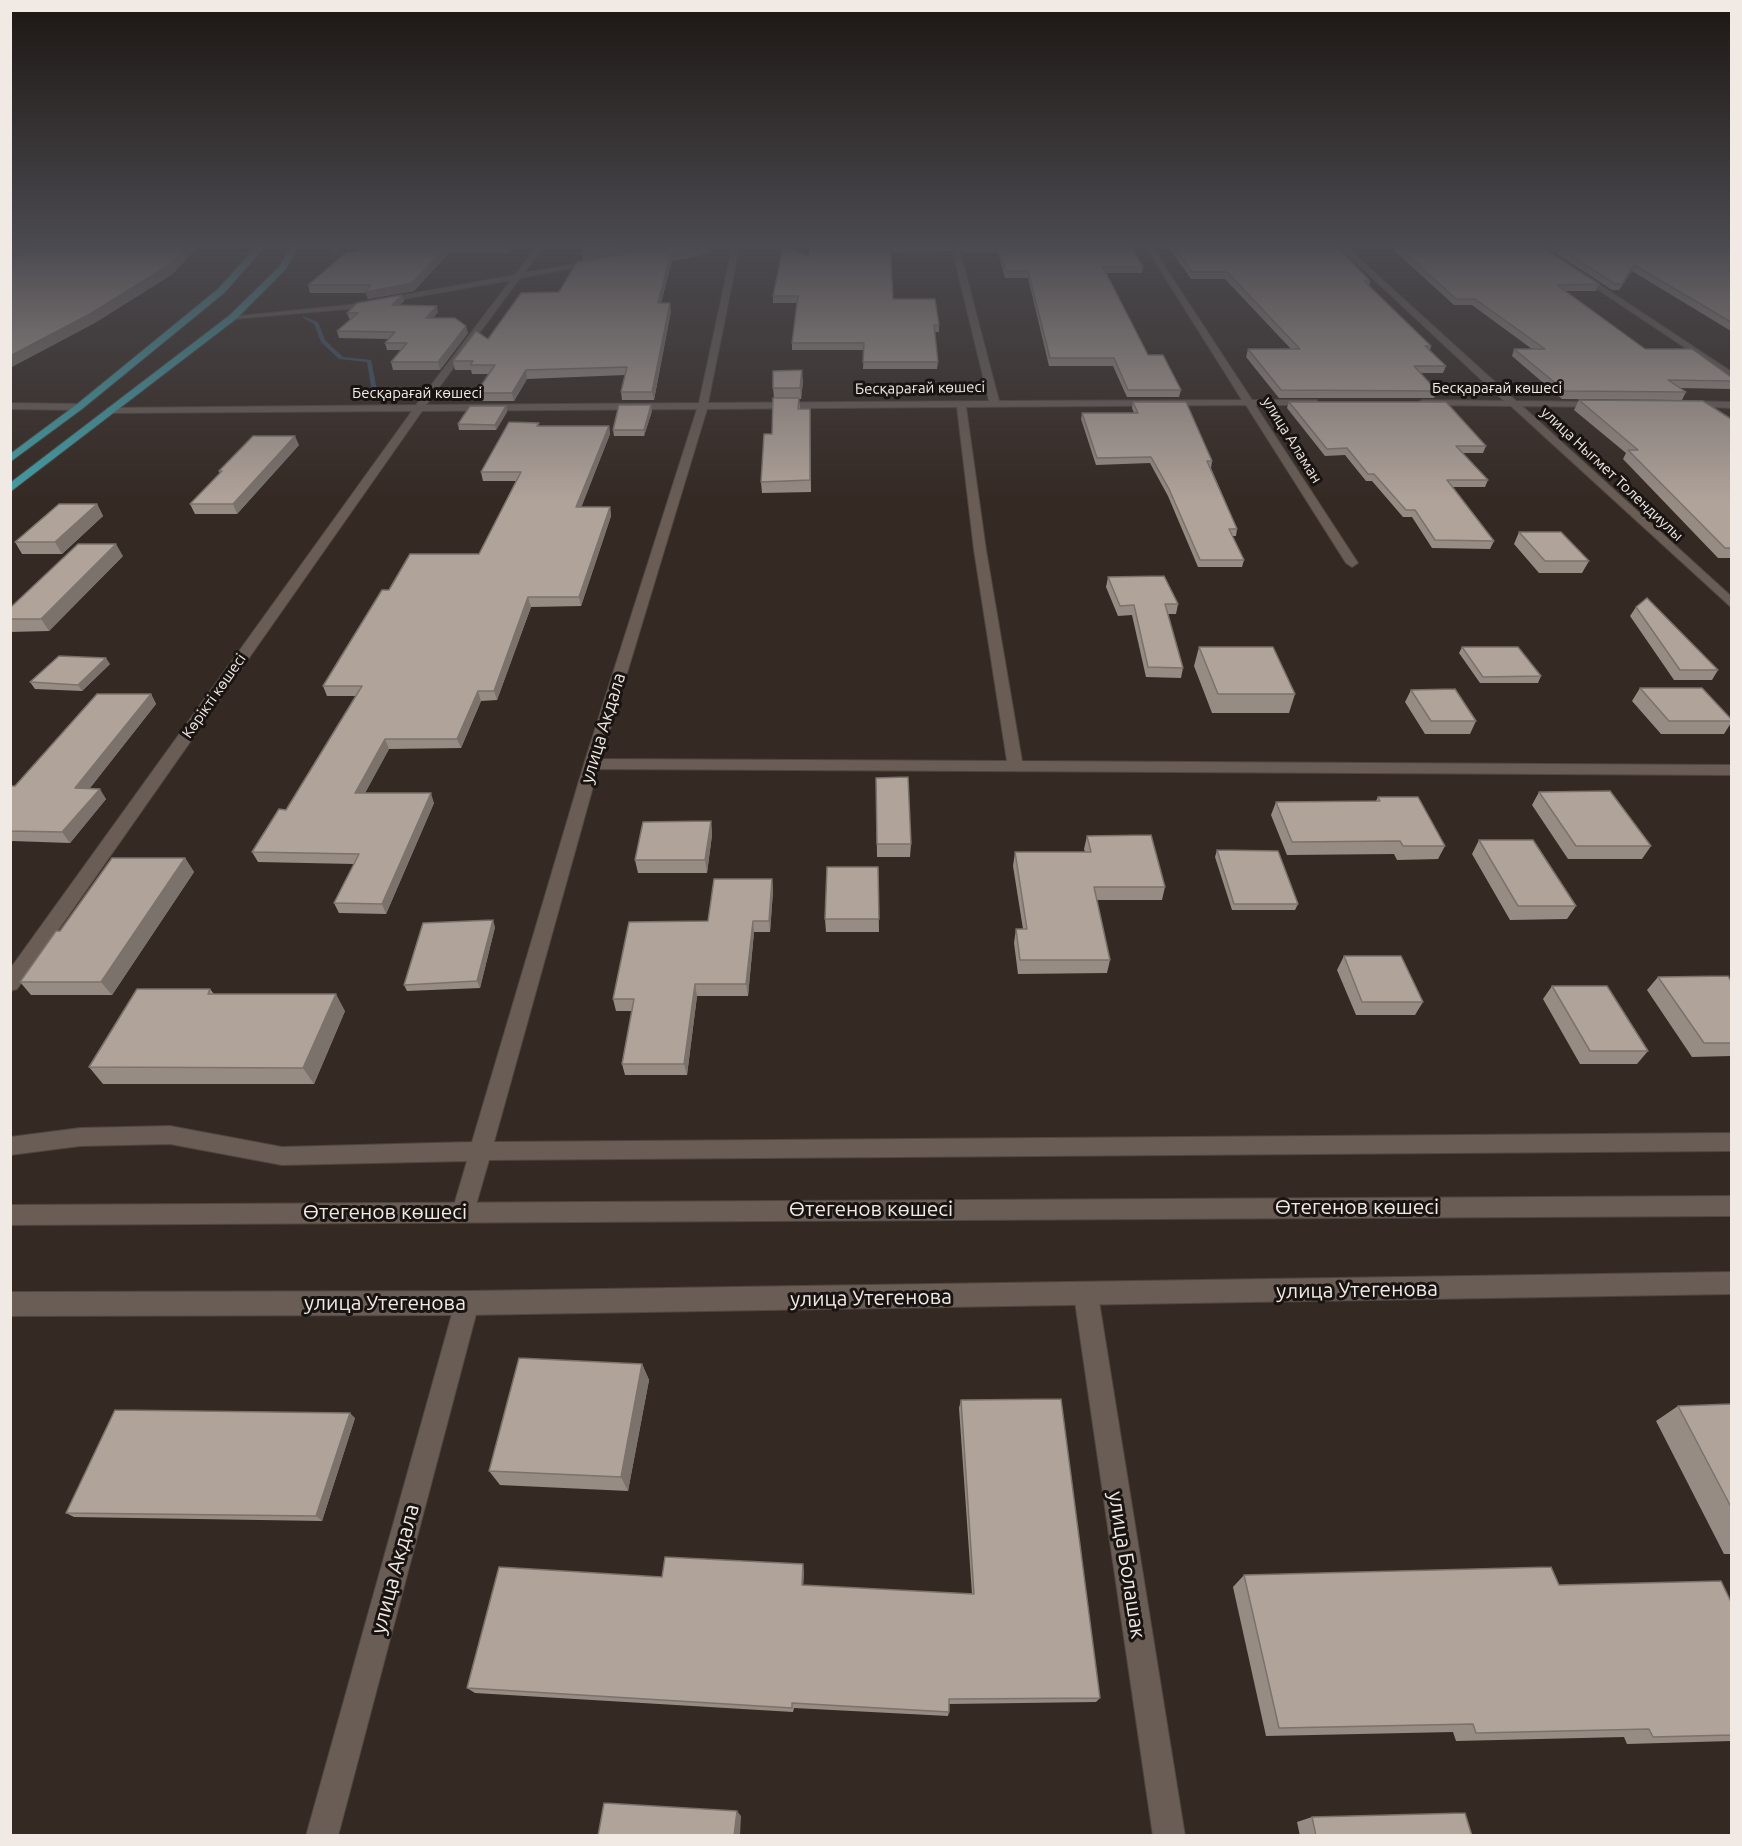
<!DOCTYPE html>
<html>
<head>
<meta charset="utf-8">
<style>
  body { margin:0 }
  #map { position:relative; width:1742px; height:1846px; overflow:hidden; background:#352a23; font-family:Ubuntu,sans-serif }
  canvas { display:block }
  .frame { position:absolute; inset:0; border:12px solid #f0e9e4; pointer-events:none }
</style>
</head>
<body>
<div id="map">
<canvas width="1742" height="1846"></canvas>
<div class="frame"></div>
</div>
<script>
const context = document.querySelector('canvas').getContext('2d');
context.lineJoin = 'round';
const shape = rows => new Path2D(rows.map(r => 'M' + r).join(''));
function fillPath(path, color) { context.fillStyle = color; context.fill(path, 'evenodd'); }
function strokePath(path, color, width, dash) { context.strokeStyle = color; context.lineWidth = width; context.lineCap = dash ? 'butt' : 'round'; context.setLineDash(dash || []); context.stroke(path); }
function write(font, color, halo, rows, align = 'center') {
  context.font = font + ' Ubuntu,sans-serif'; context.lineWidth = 6; context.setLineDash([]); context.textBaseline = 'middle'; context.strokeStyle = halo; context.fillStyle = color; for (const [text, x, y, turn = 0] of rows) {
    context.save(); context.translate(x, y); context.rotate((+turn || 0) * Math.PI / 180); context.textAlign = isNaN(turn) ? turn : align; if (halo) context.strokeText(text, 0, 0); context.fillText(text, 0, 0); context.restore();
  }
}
const stream = shape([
  [303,316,318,322,325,340,343,357,371,360,377,390,397,400,397,402,393,402,372,392,367,362,339,359,321,342,314,324,303,318,303,316]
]);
const street = shape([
  [334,244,341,244,336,251,330,251,334,244],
  [539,244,546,244,524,273,599,260,603,262,520,278,426,405,699,403,733,244,740,244,708,403,989,401,951,244,958,244,999,401,1242,400,1144,244,1150,244,1252,400,1317,400,1317,404,1314,405,1255,405,1358,563,1352,567,1346,563,1246,405,966,407,986,550,1022,761,1732,765,1732,775,598,769,494,1142,1732,1133,1732,1151,489,1160,474,1212,471,1219,463,1222,455,1219,452,1212,467,1161,282,1165,170,1144,80,1146,10,1155,10,1137,80,1128,170,1126,282,1147,472,1142,584,764,697,409,422,411,17,989,10,991,10,969,412,411,110,413,107,412,107,408,416,405,511,280,348,309,233,319,229,317,348,305,515,275,539,244],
  [957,407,974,550,1007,761,601,759,707,409,957,407],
  [1336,244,1343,244,1516,401,1605,402,1607,404,1602,407,1522,406,1732,597,1732,608,1511,406,1420,405,1420,401,1423,400,1504,401,1336,244],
  [1579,271,1732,372,1732,379,1576,275,1579,271],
  [1687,401,1732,402,1732,408,1684,406,1682,404,1687,401],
  [10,403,79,404,84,407,79,410,10,409,10,403],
  [1086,1283,1094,1287,1098,1295,1185,1836,1153,1836,1074,1295,1078,1287,1086,1283],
  [467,1291,476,1295,479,1303,338,1836,306,1836,455,1303,458,1295,467,1291]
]);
const secondary = shape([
  [1732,1196,1732,1216,10,1225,10,1205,1732,1196],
  [1732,1272,1732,1294,467,1315,10,1316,10,1292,467,1291,1732,1272]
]);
const primary = shape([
  [259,244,267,244,224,293,82,409,10,462,10,454,76,405,218,289,259,244],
  [293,244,300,244,285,270,236,319,10,492,10,483,230,315,279,267,293,244]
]);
const wall = shape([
  [366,244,515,244,508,253,449,253,414,291,368,299,366,293,310,293,308,285,357,252],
  [678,244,713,244,710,253,672,261,661,303,671,311,654,400,622,400,621,392,625,375,527,379,514,401,478,401,476,393,489,374,472,374,471,370,455,370,453,361,559,292],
  [811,244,951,244,951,251,891,252,893,299,939,325,939,332,935,332,938,362,937,369,863,369,864,350,792,350,792,343,797,303,773,303,773,296,809,256],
  [959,244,1130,244,1143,267,1142,273,1106,273,1148,355,1181,390,1179,397,1127,397,1113,366,1049,366,1028,278,1005,278,998,252,966,252,962,251],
  [1166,244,1334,244,1370,281,1369,286,1431,346,1430,350,1446,366,1443,373,1420,373,1437,391,1434,398,1279,398,1246,357,1248,349,1291,349,1225,279,1191,279],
  [1387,244,1537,244,1599,284,1596,291,1565,291,1645,349,1731,377,1731,389,1680,388,1686,392,1682,400,1562,399,1512,356,1514,349,1532,349,1472,305,1454,305],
  [1542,244,1731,244,1731,331,1632,271,1619,290,1612,290],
  [402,295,404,301,400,305,438,312,433,318,468,333,440,370,393,370,391,362,401,350,387,350,385,343,389,339,339,338,337,331,350,320,347,313],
  [803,381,801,399,799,399,800,409,810,409,811,492,762,493,761,482,772,434,774,398,773,388],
  [1579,400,1731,419,1731,558,1718,558,1623,459,1626,453,1574,410],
  [1133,402,1212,461,1211,468,1237,529,1236,536,1232,536,1244,560,1242,567,1198,567,1168,496,1150,463,1096,465,1081,419,1082,413,1134,413,1132,408],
  [1289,402,1486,446,1483,453,1463,453,1488,480,1485,487,1453,487,1494,541,1490,549,1432,548,1412,517,1403,517,1372,481,1366,481,1345,455,1325,456,1287,408],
  [506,406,507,412,496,430,459,430,458,424],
  [652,411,644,436,614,436,613,430],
  [540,426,609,426,610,434,581,507,610,507,611,516,581,606,531,607,497,700,481,701,461,748,389,749,365,793,434,803,386,914,339,913,334,903,354,864,258,862,252,852,286,810,357,696,327,696,323,686,389,590,479,554,516,481,483,481,481,472],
  [299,445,237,514,195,514,190,504,220,474,219,471],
  [97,504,103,516,62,554,22,554,15,542],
  [1519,532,1589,561,1582,573,1539,573,1514,544],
  [123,556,49,631,10,632,10,608],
  [1108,577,1178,604,1176,614,1168,614,1183,668,1181,678,1146,677,1132,615,1118,616,1106,587],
  [1636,607,1718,670,1712,680,1674,680,1630,616],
  [1199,647,1295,694,1289,713,1212,713,1194,666],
  [1462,647,1541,676,1538,683,1480,683,1459,653],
  [110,664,82,691,35,689,30,682],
  [1640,688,1731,719,1731,723,1724,734,1661,734,1632,701],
  [1411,690,1476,721,1470,734,1425,734,1405,702],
  [151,694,156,704,90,788,106,799,70,843,12,841,10,843,10,786,15,786],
  [876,778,911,844,910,857,877,857],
  [1539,792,1651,846,1642,859,1568,859,1532,805],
  [1378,797,1445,846,1438,859,1397,860,1394,854,1287,855,1271,815,1276,802,1376,801],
  [711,821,712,835,707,873,638,873,635,860],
  [1087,836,1165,887,1162,900,1097,900,1110,960,1107,973,1018,974,1014,943,1016,929,1023,929,1013,866,1015,852,1085,852,1084,849],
  [1479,840,1576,906,1567,919,1510,920,1472,854],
  [1217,850,1298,904,1295,910,1232,910,1215,857],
  [185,858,194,872,112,995,31,995,20,982,60,931],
  [878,867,879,932,826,932,825,919],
  [772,879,773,891,770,932,754,932,748,996,697,996,687,1075,625,1075,622,1064,632,1011,616,1011,613,999,708,921],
  [495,927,480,988,407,991,404,985],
  [1344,956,1423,1002,1415,1015,1356,1015,1337,970],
  [1658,977,1731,981,1731,1056,1692,1057,1647,990],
  [1552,986,1648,1051,1637,1064,1580,1064,1543,999],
  [210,989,214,994,345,1011,314,1084,103,1084,89,1067],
  [642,1364,649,1380,628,1491,500,1485,489,1471],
  [961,1400,1100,1698,1096,1702,949,1704,949,1712,948,1716,794,1708,793,1712,475,1693,467,1688,662,1577,804,1571,803,1585,972,1594,959,1408],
  [1731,1404,1731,1554,1724,1554,1656,1421,1678,1406],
  [355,1418,322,1521,74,1517,66,1513],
  [1244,1575,1559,1585,1731,1602,1731,1741,1627,1744,1624,1737,1456,1741,1453,1732,1266,1736,1233,1587],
  [1312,1817,1472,1836,1300,1836,1297,1822]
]);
const shadedWall = shape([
  [23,244,42,244,10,260,10,250],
  [190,244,205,244,195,250,173,274,95,323,10,368,10,356],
  [508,244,515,244,508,253,507,246],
  [636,244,677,244,583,260,582,253],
  [710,244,713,244,710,253,672,261,659,311,658,303,671,253],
  [447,246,449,253,414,291,368,299,365,292],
  [1634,265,1632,271,1619,290,1622,284],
  [402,295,404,301,394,312,392,305],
  [670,303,671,311,654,400,652,392],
  [437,306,438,312,427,325,426,318],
  [466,326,468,333,440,370,438,362],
  [526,370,527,379,514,401,512,393],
  [802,370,803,381,801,399,800,388],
  [651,405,652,411,644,436,644,430],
  [506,406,507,412,496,430,495,425],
  [609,426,610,434,578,516,576,507],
  [295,436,299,445,237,514,233,504],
  [97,504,103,516,62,554,55,542],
  [610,507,611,516,581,606,579,597],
  [116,544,123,556,49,631,41,619],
  [528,597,531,607,497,700,494,691],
  [106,658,110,664,82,691,78,685],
  [478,691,481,701,461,748,457,739],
  [151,694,156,704,82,798,75,788],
  [385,739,389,749,360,802,355,793],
  [100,789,106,799,70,843,62,832],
  [431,793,434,803,386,914,382,904],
  [711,821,712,835,707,873,705,860],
  [185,858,194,872,112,995,101,982],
  [772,879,773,891,770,932,769,921],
  [493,920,495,927,480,988,477,981],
  [753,921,754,932,748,996,746,984],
  [695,984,697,996,687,1075,684,1064],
  [336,994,345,1011,314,1084,303,1068],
  [642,1364,649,1380,628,1491,621,1477],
  [350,1413,355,1418,322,1521,316,1516],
  [803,1564,804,1571,803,1591,802,1585],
  [737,1811,741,1816,740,1836,734,1836]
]);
const building = shape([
  [10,244,23,244,10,250,10,244],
  [41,244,190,244,169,265,90,314,10,356,10,259,41,244],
  [366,244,508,244,507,246,447,246,412,283,365,292,371,285,308,285,347,252,357,252,366,244],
  [588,244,636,244,582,253,588,244],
  [678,244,710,244,709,246,671,253,658,303,670,303,652,392,621,392,627,367,526,370,512,393,476,393,495,365,470,365,473,361,453,361,476,331,488,339,521,293,559,292,577,262,678,244],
  [811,244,951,244,951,245,890,245,893,299,935,299,939,325,934,325,938,362,863,362,864,343,792,343,798,296,773,296,783,247,809,256,811,244],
  [962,244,1130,244,1143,267,1103,267,1148,355,1163,355,1181,390,1128,390,1114,358,1050,358,1028,271,1006,271,998,246,967,246,963,245,962,244],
  [1172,244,1334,244,1370,281,1364,281,1431,346,1425,346,1446,366,1414,366,1437,391,1281,390,1248,349,1300,349,1227,272,1192,272,1172,244],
  [1396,244,1537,244,1599,284,1557,285,1645,349,1692,349,1731,377,1731,381,1668,380,1686,392,1565,391,1514,349,1545,349,1475,299,1456,299,1396,244],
  [1553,244,1731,244,1731,322,1634,265,1622,284,1615,284,1553,244],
  [402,295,392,305,437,306,426,318,455,318,466,326,438,362,391,362,407,343,385,343,395,332,337,331,358,313,347,313,357,303,402,295],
  [802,370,800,388,773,388,773,371,802,370],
  [773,398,799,398,798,409,810,409,810,480,761,482,764,434,772,434,773,398],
  [1579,400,1703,401,1731,419,1731,548,1725,548,1628,450,1638,450,1579,400],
  [1133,402,1186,402,1212,461,1207,461,1237,529,1229,529,1244,560,1200,560,1169,489,1151,457,1097,458,1082,413,1138,413,1133,402],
  [1289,402,1446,402,1486,446,1456,446,1488,480,1447,480,1494,541,1435,540,1415,510,1406,510,1374,474,1368,474,1347,448,1327,449,1289,402],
  [619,405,651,405,644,430,613,430,619,405],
  [470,406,506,406,495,425,458,424,470,406],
  [509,422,539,423,537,426,609,426,576,507,610,507,579,597,528,597,494,691,478,691,457,739,385,739,355,793,431,793,382,904,334,903,359,854,252,852,279,809,286,810,362,686,323,686,382,590,389,590,410,554,479,554,521,472,481,472,509,422],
  [253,436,295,436,233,504,190,504,222,471,219,471,253,436],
  [59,504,97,504,55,542,15,542,59,504],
  [1519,532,1561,532,1589,561,1545,561,1519,532],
  [78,544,116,544,41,619,10,619,10,608,78,544],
  [1164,576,1178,604,1165,604,1183,668,1148,667,1134,605,1120,606,1108,577,1164,576],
  [1647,598,1718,670,1680,670,1636,607,1647,598],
  [1199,647,1273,647,1295,694,1218,694,1199,647],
  [1462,647,1518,647,1541,676,1483,677,1462,647],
  [59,656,106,658,78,685,30,682,59,656],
  [1640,688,1702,688,1731,719,1731,721,1669,721,1640,688],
  [1455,689,1476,721,1431,721,1411,690,1455,689],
  [97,694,151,694,75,788,100,789,62,832,10,831,10,786,15,786,97,694],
  [908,777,911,844,877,844,876,778,908,777],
  [1610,791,1651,846,1576,846,1539,792,1610,791],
  [1378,797,1418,797,1445,846,1403,846,1400,841,1292,842,1276,802,1380,801,1378,797],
  [711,821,705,860,635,860,643,822,711,821],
  [1151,835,1165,887,1094,887,1110,960,1020,960,1016,929,1027,929,1015,852,1091,852,1087,836,1151,835],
  [1479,840,1533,840,1576,906,1518,906,1479,840],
  [1217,850,1278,851,1298,904,1234,904,1217,850],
  [112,858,185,858,101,982,20,982,56,931,60,931,112,858],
  [827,867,878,867,879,919,825,919,827,867],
  [714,879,772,879,769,921,753,921,746,984,695,984,684,1064,622,1064,634,999,613,999,629,922,708,921,714,879],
  [493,920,477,981,404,985,423,923,493,920],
  [1344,956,1401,956,1423,1002,1362,1002,1344,956],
  [1728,976,1731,981,1731,1043,1704,1043,1658,977,1728,976],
  [1552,986,1607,986,1648,1051,1590,1051,1552,986],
  [137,989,210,989,208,994,336,994,303,1068,89,1067,137,989],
  [519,1358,642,1364,621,1477,489,1471,519,1358],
  [1061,1399,1100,1698,949,1699,949,1712,792,1703,792,1708,467,1688,499,1567,662,1577,665,1557,803,1564,802,1585,974,1594,961,1400,1061,1399],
  [1731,1404,1731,1507,1678,1406,1731,1404],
  [115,1410,350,1413,316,1516,66,1513,115,1410],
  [1551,1567,1559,1585,1721,1581,1731,1602,1731,1735,1653,1737,1649,1729,1476,1733,1473,1724,1279,1728,1244,1575,1551,1567],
  [604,1803,737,1811,734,1836,598,1836,604,1803],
  [1465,1813,1472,1836,1316,1836,1312,1817,1465,1813]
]);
const farStreetnames = [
  ["Бесқарағай көшесі",920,388,-1],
  ["Бесқарағай көшесі",1497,388],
  ["Бесқарағай көшесі",417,393],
  ["улица Аламан",1292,440,58],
  ["улица Ныгмет Толендиулы",1612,474,43],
  ["Көрікті көшесі",214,696,-55]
];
const streetNames = [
  ["улица Акдала",603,728,-73]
];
const nearStreetnames = [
  ["Өтегенов көшесі",1357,1207],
  ["Өтегенов көшесі",871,1209],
  ["Өтегенов көшесі",385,1212],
  ["улица Утегенова",1357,1290,-1],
  ["улица Утегенова",871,1298,-1],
  ["улица Утегенова",385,1303],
  ["улица Болашак",1127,1565,81],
  ["улица Акдала",395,1569,-75]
];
fillPath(stream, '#3d5567');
strokePath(street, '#4f4640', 2);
strokePath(secondary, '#4f4640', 2);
strokePath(primary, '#4f4640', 2);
fillPath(street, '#695d55');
fillPath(secondary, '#695d55');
fillPath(primary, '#409ea7');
fillPath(wall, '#978c84');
fillPath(shadedWall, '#7b726c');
fillPath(building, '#b0a39a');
strokePath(building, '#7b726c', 1.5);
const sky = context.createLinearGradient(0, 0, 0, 502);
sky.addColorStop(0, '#1d1713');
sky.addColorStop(0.49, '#4b4a50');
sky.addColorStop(1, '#4b4a5000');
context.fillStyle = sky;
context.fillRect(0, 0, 1742, 502);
write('15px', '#f0e9e4', '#191411', farStreetnames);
write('18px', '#f0e9e4', '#191411', streetNames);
write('21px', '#f0e9e4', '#191411', nearStreetnames);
</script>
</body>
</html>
